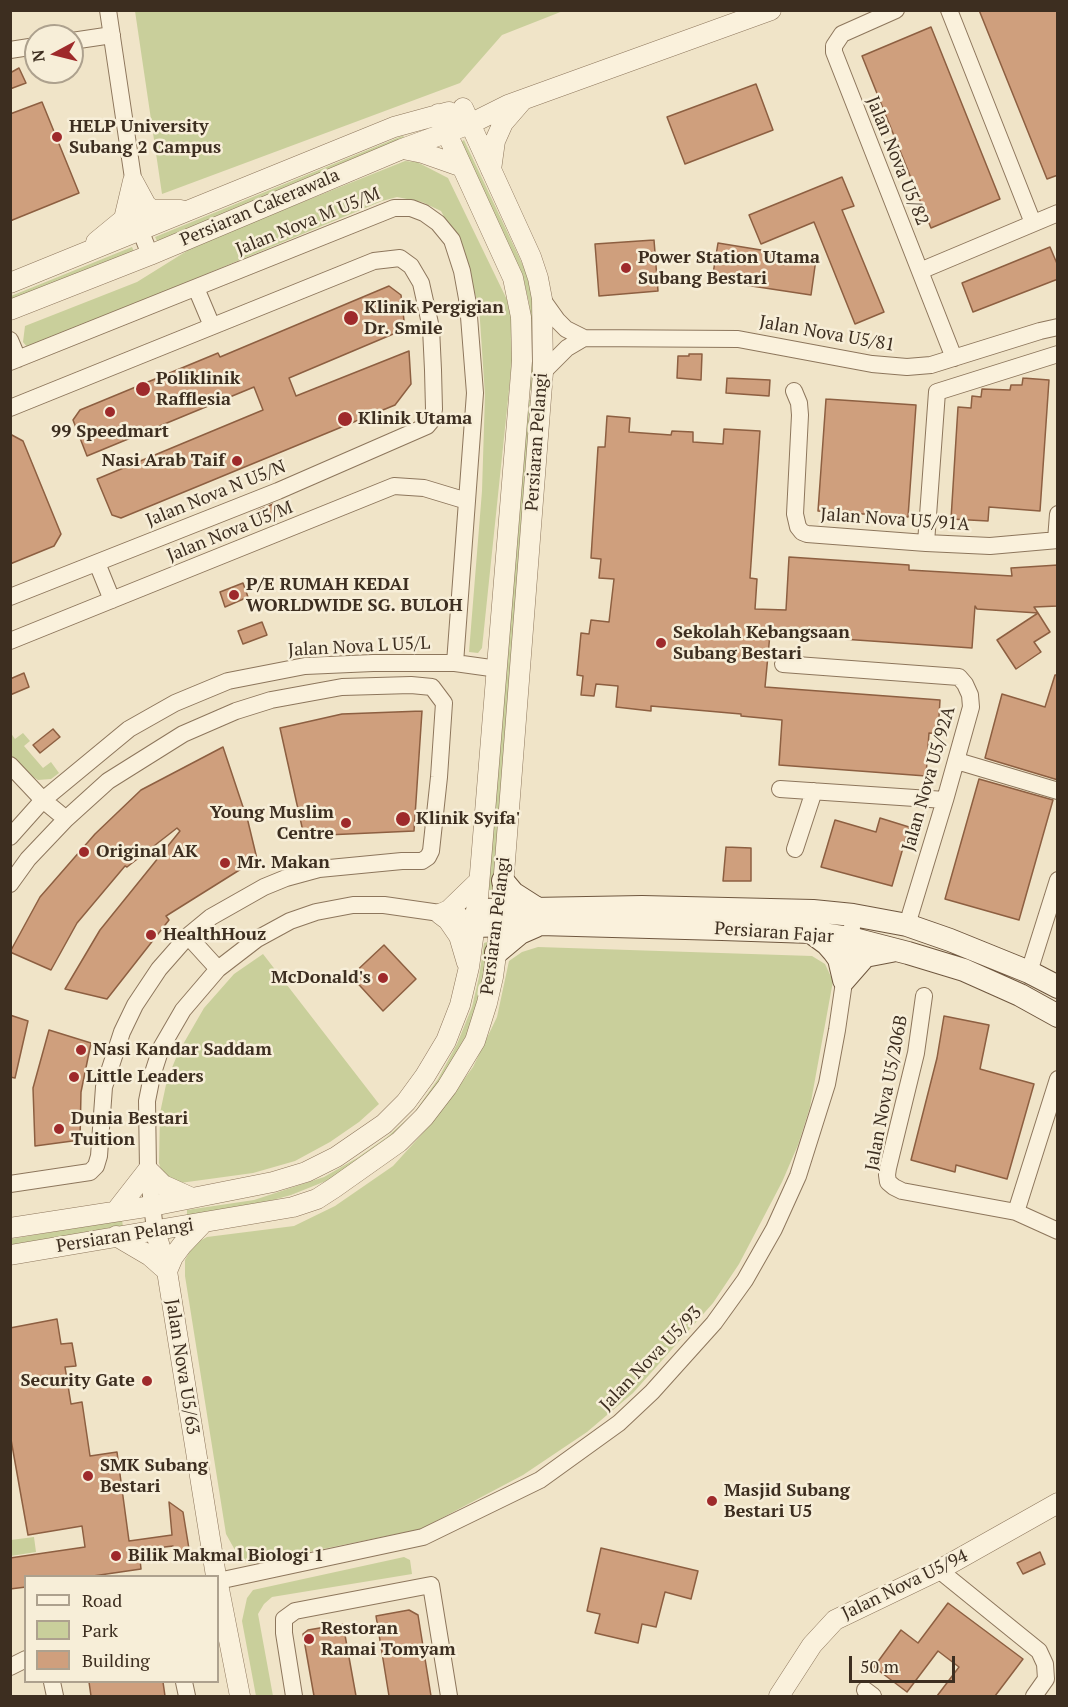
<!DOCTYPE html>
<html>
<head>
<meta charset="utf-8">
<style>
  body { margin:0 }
  #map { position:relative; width:1068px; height:1707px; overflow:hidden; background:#f0e4c8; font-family:"PT Serif",serif }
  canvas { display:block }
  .frame { position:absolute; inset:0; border:12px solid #3d2e20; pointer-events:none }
  .legend { position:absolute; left:24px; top:1575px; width:195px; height:108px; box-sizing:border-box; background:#f7eed8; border:2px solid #ada18e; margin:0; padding:8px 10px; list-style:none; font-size:18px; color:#3d2e20 }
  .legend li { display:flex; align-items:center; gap:12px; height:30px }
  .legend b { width:30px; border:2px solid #ada18e }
  .north { position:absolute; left:24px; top:24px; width:60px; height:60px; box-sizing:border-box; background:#f7eed8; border:2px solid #ada18e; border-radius:50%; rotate:263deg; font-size:16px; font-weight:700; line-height:24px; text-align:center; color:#3d2e20 }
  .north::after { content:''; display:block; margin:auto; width:21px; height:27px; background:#9e2a2b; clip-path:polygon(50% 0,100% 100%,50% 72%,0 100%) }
  .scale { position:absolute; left:849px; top:1656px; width:106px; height:27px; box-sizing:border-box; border:3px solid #3d2e20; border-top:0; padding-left:8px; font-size:18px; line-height:21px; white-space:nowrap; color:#3d2e20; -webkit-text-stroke:4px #f7eed8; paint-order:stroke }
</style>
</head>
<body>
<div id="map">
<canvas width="1068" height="1707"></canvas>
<div class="frame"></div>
<ul class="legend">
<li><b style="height:8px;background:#faf1dc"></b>Road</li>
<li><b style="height:16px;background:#c9cf9b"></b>Park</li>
<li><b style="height:16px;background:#cf9f7d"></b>Building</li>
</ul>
<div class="north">N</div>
<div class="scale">50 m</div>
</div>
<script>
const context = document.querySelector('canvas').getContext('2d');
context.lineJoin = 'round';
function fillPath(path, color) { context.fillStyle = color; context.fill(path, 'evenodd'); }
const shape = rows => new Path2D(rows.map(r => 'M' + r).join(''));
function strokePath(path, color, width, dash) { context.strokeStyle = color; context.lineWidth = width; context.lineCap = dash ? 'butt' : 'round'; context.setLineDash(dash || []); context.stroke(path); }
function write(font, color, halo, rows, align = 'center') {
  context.font = font + ' "PT Serif",serif'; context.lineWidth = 5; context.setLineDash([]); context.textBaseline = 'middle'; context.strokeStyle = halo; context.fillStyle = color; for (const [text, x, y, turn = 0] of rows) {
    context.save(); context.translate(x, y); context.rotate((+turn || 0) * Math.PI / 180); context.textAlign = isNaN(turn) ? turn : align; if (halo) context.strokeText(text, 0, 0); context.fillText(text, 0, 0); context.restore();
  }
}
const green = shape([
  [135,11,135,10,563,11,502,35,460,83,162,194],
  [402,136,405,137,158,243,155,237],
  [464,140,528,276,534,302,534,391,528,390,531,329,529,303,523,277,459,143],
  [405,161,417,162,448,178,511,308,512,361,482,648,478,653,469,652,482,491,485,395,479,306,460,248,441,211,422,202,397,197,382,201,28,348,23,342,25,326,137,282,198,244],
  [132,247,134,252,11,301,11,296],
  [528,400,533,400,494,890,488,890],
  [10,732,15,739,23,733,30,741,24,746,43,768,51,762,59,773,51,779,38,780,29,774,11,756],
  [487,942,490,944,484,978,477,1008,462,1046,442,1081,417,1115,360,1163,326,1181,291,1195,255,1205,187,1216,187,1210,254,1200,324,1177,357,1158,387,1137,414,1113,438,1079,457,1044,472,1007,479,977,484,943],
  [538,947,812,956,825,964,833,981,810,1107,798,1145,782,1182,739,1264,713,1303,633,1393,587,1432,523,1475,421,1529,249,1564,236,1552,226,1534,185,1276,185,1260,194,1244,207,1237,294,1226,335,1206,393,1166,432,1123,473,1067,497,1017,509,961,522,952],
  [263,954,379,1104,359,1122,330,1142,295,1161,253,1173,180,1183,167,1177,161,1170,159,1163,160,1113,167,1080,178,1053,204,1008,234,974],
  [122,1220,123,1227,11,1245,11,1239],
  [34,1537,36,1552,11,1556,11,1540],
  [404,1557,410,1560,412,1574,272,1597,264,1604,258,1614,273,1696,256,1696,242,1621,247,1598,253,1590]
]);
const building = shape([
  [979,10,1058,10,1058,175,1047,179,979,10],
  [931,27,1000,199,931,228,862,56,931,27],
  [19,68,26,83,10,89,10,73,19,68],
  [756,84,773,130,685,164,667,117,756,84],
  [42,102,79,193,10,221,10,114,42,102],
  [842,177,854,206,842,210,884,312,855,324,814,222,761,244,749,215,842,177],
  [654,240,658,291,599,296,595,244,654,240],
  [718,243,816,259,811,295,712,280,718,243],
  [1050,247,1058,266,1058,279,973,312,962,283,1050,247],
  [389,286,401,295,405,329,289,378,296,396,409,351,411,384,395,405,121,518,112,515,97,479,263,410,254,387,87,456,73,420,80,410,218,353,220,357,389,286],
  [689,354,702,354,701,380,677,378,678,356,689,356,689,354],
  [727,378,770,380,769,396,726,393,727,378],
  [1023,378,1049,380,1040,511,989,507,988,521,951,519,958,407,971,408,972,396,981,397,982,389,1010,390,1011,385,1022,385,1023,378],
  [826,399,916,405,908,517,818,511,826,399],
  [607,416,630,418,629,432,671,435,672,431,693,432,693,442,723,444,724,429,760,431,750,578,757,579,755,609,786,610,789,557,909,565,909,570,1012,576,1011,568,1058,565,1058,606,1034,607,1038,613,977,609,975,606,972,648,770,634,765,687,940,700,938,734,929,733,926,776,779,765,782,720,741,716,741,714,651,706,651,711,616,707,618,686,596,684,594,696,581,695,583,676,577,675,581,633,589,634,591,620,609,622,614,579,599,578,601,559,591,558,598,447,605,447,607,416],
  [10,434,23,441,61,534,54,546,10,564,10,434],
  [273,504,276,512,260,518,257,511,273,504],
  [243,583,248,597,225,607,220,592,243,583],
  [1038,613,1050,632,1034,642,1041,652,1016,669,997,640,1038,613],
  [262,622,267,635,243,644,238,631,262,622],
  [24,673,29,687,10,695,10,679,24,673],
  [1055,675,1058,675,1058,780,985,758,1002,694,1045,707,1055,675],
  [422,711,414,831,304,836,280,728,342,714,422,711],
  [53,729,60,737,40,753,33,745,53,729],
  [223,747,244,810,245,809,257,859,166,916,169,920,107,999,65,989,100,930,180,831,177,828,127,867,125,866,77,923,51,970,10,952,40,897,95,834,141,790,223,747],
  [979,779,1053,800,1019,920,945,899,979,779],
  [880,818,909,827,892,886,821,867,835,820,876,832,880,818],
  [726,847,751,848,751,881,723,881,726,847],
  [384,945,416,979,383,1011,351,976,384,945],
  [10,1015,28,1021,15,1078,10,1077,10,1015],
  [944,1016,989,1025,980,1069,1034,1084,1007,1179,956,1165,955,1172,911,1160,937,1058,944,1016],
  [49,1030,91,1043,81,1092,80,1140,35,1146,33,1088,49,1030],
  [57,1319,61,1344,72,1343,76,1366,65,1367,71,1404,82,1402,90,1456,117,1452,129,1541,172,1535,169,1502,183,1512,190,1555,174,1557,173,1546,139,1550,141,1569,93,1576,26,1576,26,1587,10,1589,10,1558,85,1547,82,1526,28,1535,10,1434,10,1328,57,1319],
  [601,1548,698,1571,691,1599,665,1592,656,1627,642,1624,638,1643,595,1633,600,1614,587,1611,601,1548],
  [1040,1552,1045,1564,1023,1574,1017,1563,1040,1552],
  [948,1603,1023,1659,995,1696,937,1696,959,1667,938,1651,907,1692,874,1667,901,1630,918,1643,948,1603],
  [409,1610,418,1615,431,1696,389,1696,376,1616,409,1610],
  [343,1624,356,1696,314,1696,303,1634,308,1630,343,1624],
  [89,1682,163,1682,165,1696,91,1696,89,1682]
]);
const minor = shape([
  [108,10,141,232,150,255],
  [896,10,842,34,834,46,834,52,954,358],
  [949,10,1033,223],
  [72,41,112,35],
  [10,50,36,46],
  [920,271,1058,213],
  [196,288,212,326],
  [542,299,557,320,566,329,584,338,738,339,872,364,907,367,931,365,1040,331,1058,327],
  [10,340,18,359],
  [10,362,394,208,411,208,424,213,438,223,452,240,462,271,468,304,475,393,455,663],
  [543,372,567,348,584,338],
  [794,391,799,403,800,415,795,514,798,527,802,532,807,534,926,543,990,546,1058,540],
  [10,408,374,261,400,258,411,266,421,283,431,328,433,370,434,409,432,420,427,426,278,491,10,597],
  [1056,540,1058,514],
  [926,543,937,392,1058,354],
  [97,563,112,600],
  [10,641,394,486,424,488,467,501],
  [783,664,959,677,965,684,970,695,971,707,945,800,907,925],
  [957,761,1058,791],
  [10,765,43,800,66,819],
  [780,789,945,800],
  [10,837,43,800,129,729,175,703,228,681,305,666,373,663,455,663,498,669],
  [795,849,814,791],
  [10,884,28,859,66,819,108,781,183,734,236,711,271,700,342,687,411,685,432,687,444,703,439,777,431,851,428,857,422,861,402,861,319,869,286,878,264,887,211,917,188,936,159,969,135,1005,122,1032,104,1087,99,1156,96,1166,90,1172,10,1184],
  [188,936,218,969],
  [1029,972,1058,880],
  [924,996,916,1053,888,1168,887,1175,888,1182,894,1187,902,1191,1016,1212,1058,1231],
  [1016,1212,1058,1079],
  [155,1230,148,1170,147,1101,152,1076,161,1048,183,1010,218,969,257,939,290,921,316,912,353,905,384,905,461,916,475,926],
  [939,1570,1039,1651,1045,1664,1046,1679,1034,1696],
  [218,1581,423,1537,540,1480,619,1423,652,1392,714,1323,745,1280,774,1229,798,1176,827,1084,837,1030,852,927],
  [10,1667,26,1659],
  [52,1682,55,1696],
  [184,1682,187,1696],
  [865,1690,873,1696],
  [294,1696,284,1633,284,1619,295,1611,431,1585,449,1696]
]);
const tertiary = shape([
  [403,149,423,153,460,166],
  [491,170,495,141,503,123,522,101],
  [133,181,146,205,152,210,181,210],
  [96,242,124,219,133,181],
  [10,283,394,127,449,112],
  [10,310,150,255,402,149,470,124,508,105,771,10],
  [440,914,448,920,459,936,467,963],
  [440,914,449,910,479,881],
  [116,1211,148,1170,163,1185,192,1198],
  [10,1228,152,1206,273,1182,306,1172,336,1157,384,1124,406,1102,425,1076,446,1041,460,1005,469,967,477,910,522,361,521,317,513,278,438,114],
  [155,1230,167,1271,216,1576],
  [116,1236,150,1256,167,1271],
  [10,1255,293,1207,317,1199,334,1188,399,1142,424,1117,447,1087,475,1041,487,1003,493,977,500,925,543,372,542,299,538,278,531,257,463,108],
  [167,1271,173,1257,182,1245,203,1223],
  [218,1584,240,1696],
  [779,1696,812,1645,835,1620,939,1570,1058,1503]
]);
const secondary = shape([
  [503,881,513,893,538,909],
  [477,910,642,907,813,911,853,915,907,925,950,940,1029,972,1058,987],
  [475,926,540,924,722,929,811,932,850,938,908,953,964,970,1020,995,1058,1016],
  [812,933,827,944,834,952,839,959,844,980],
  [496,953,520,933,536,926],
  [844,980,865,956,891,951]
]);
const markers = [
  [57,137,6,"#9e2a2b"],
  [626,268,6,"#9e2a2b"],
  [351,318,8,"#9e2a2b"],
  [143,389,8,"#9e2a2b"],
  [110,412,6,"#9e2a2b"],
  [345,419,8,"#9e2a2b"],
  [237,461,6,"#9e2a2b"],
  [234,595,6,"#9e2a2b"],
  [661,643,6,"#9e2a2b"],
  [403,819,8,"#9e2a2b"],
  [346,823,6,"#9e2a2b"],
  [84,852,6,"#9e2a2b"],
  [225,863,6,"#9e2a2b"],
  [151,935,6,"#9e2a2b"],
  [383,978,6,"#9e2a2b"],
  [81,1050,6,"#9e2a2b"],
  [74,1077,6,"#9e2a2b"],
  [59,1129,6,"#9e2a2b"],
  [147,1381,6,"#9e2a2b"],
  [88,1476,6,"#9e2a2b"],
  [712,1501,6,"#9e2a2b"],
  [116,1556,6,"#9e2a2b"],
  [309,1639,6,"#9e2a2b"]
];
const poiNames = [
  ["HELP University",69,127],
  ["Subang 2 Campus",69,148],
  ["Power Station Utama",638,258],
  ["Subang Bestari",638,279],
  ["Klinik Pergigian",364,308],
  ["Dr. Smile",364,329],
  ["Poliklinik",156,379],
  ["Rafflesia",156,400],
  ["Klinik Utama",358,419],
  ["99 Speedmart",110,432,"center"],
  ["Nasi Arab Taif",225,461,"right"],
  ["P/E RUMAH KEDAI",246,585],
  ["WORLDWIDE SG. BULOH",246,606],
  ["Sekolah Kebangsaan",673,633],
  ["Subang Bestari",673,654],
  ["Young Muslim",334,813,"right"],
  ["Centre",334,834,"right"],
  ["Klinik Syifa'",416,819],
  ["Original AK",96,852],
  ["Mr. Makan",237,863],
  ["HealthHouz",163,935],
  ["McDonald's",371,978,"right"],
  ["Nasi Kandar Saddam",93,1050],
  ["Little Leaders",86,1077],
  ["Dunia Bestari",71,1119],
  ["Tuition",71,1140],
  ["Security Gate",135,1381,"right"],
  ["SMK Subang",100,1466],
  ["Bestari",100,1487],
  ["Masjid Subang",724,1491],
  ["Bestari U5",724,1512],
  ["Bilik Makmal Biologi 1",128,1556],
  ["Restoran",321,1629],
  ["Ramai Tomyam",321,1650]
];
const streetNames = [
  ["Jalan Nova U5/82",897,161,68],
  ["Persiaran Cakerawala",260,208,-23],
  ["Jalan Nova M U5/M",308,222,-22],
  ["Jalan Nova U5/81",827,334,10],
  ["Persiaran Pelangi",537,442,-86],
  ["Jalan Nova N U5/N",216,494,-22],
  ["Jalan Nova U5/91A",895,520,4],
  ["Jalan Nova U5/M",230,532,-22],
  ["Jalan Nova L U5/L",359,647,-3],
  ["Jalan Nova U5/92A",929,779,-74],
  ["Persiaran Pelangi",496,926,-83],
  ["Persiaran Fajar",774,933,4],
  ["Jalan Nova U5/206B",887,1093,-79],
  ["Persiaran Pelangi",125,1236,-9],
  ["Jalan Nova U5/93",651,1359,-46],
  ["Jalan Nova U5/63",182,1367,81],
  ["Jalan Nova U5/94",905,1585,-26]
];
fillPath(green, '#c9cf9b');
fillPath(building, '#cf9f7d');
strokePath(building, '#8d5f41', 1.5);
strokePath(minor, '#8d765c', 18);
strokePath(tertiary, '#8d765c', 21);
strokePath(secondary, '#6f573f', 24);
strokePath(minor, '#faf1dc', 16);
strokePath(tertiary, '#faf1dc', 20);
strokePath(secondary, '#faf1dc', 22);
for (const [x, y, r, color] of markers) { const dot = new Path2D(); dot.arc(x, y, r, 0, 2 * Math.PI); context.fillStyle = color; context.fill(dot); strokePath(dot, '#f7eed8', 2); }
write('bold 18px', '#3d2e20', '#f7eed8', poiNames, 'left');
write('18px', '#3d2e20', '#f7eed8', streetNames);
</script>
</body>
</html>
